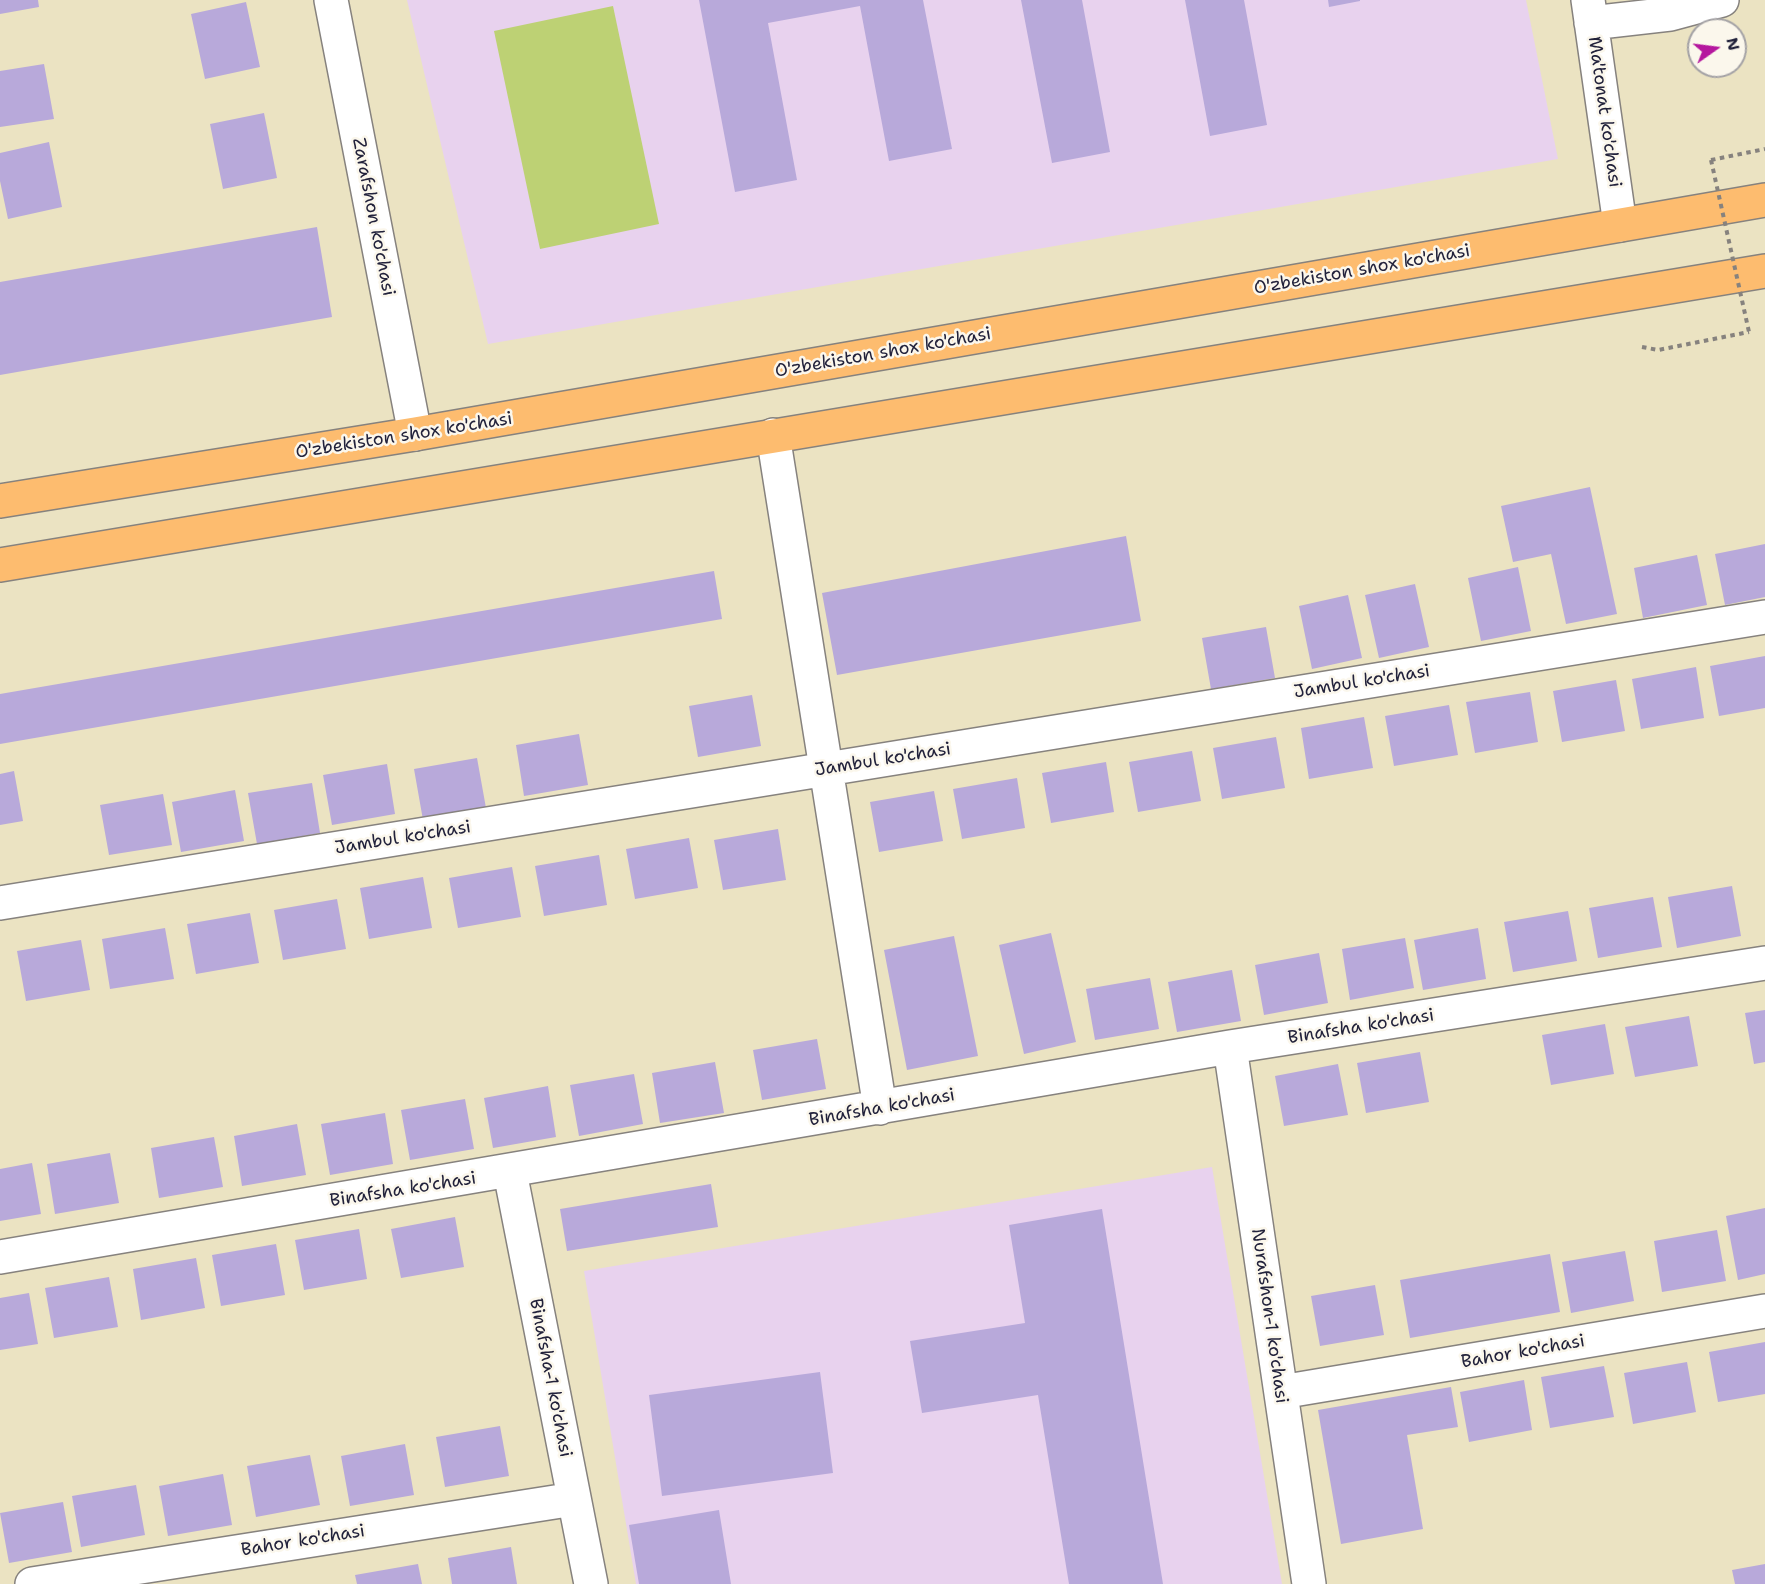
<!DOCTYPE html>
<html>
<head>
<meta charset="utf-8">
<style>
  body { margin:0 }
  #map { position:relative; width:1765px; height:1584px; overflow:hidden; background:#ebe3c2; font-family:"Shantell Sans",sans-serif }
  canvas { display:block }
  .north { position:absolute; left:1687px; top:18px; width:60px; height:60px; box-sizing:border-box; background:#fbf7ec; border:2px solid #a4a2a5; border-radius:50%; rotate:76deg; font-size:16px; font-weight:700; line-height:24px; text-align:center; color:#22223b }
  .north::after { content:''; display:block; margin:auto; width:21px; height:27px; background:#b5179e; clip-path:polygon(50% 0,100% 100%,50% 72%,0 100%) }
</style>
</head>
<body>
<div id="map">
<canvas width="1765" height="1584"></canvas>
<div class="north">N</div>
</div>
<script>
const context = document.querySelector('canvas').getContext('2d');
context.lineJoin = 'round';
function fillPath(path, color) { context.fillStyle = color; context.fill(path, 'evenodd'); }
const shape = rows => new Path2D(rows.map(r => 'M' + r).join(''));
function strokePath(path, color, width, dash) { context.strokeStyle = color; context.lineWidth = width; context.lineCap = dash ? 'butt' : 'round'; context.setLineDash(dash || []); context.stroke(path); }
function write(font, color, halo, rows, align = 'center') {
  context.font = font + ' "Shantell Sans",sans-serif'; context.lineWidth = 5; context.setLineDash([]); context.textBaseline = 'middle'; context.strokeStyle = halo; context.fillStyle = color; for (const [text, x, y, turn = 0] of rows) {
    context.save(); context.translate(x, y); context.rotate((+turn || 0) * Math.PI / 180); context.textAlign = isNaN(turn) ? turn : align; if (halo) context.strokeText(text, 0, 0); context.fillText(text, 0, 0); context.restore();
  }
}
const built = shape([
  [407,0,1526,0,1558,159,488,344],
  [1212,1167,1282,1584,636,1584,584,1271]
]);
const green = shape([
  [613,6,659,224,540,249,494,31]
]);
const building = shape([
  [0,0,38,0,39,7,0,14],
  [699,0,923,0,952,149,889,161,860,6,768,23,797,180,735,192],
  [1021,0,1082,0,1110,152,1052,163],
  [1185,0,1244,0,1267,125,1210,136],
  [1328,0,1360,0,1360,1,1329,7],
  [246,2,260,67,205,79,191,14],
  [44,64,54,119,0,127,0,71],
  [264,113,277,178,223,189,210,124],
  [49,142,62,207,8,219,0,181,0,153],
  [317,227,332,317,0,375,0,282],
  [1590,487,1617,614,1566,624,1551,554,1513,562,1501,506],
  [1126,536,1141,621,837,675,822,593],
  [1765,544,1765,597,1725,605,1715,554],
  [1697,555,1707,605,1643,618,1634,568],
  [1518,567,1531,631,1481,641,1468,578],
  [714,571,722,619,0,744,0,694],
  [1415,584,1429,647,1379,658,1365,595],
  [1348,595,1362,658,1312,669,1299,606],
  [1266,627,1275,678,1211,689,1202,638],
  [1765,656,1765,708,1719,716,1710,666],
  [1696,667,1704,718,1641,729,1632,679],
  [1616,680,1625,731,1562,742,1553,691],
  [1530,692,1538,742,1475,753,1466,702],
  [752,695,761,746,698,757,689,706],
  [1449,705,1458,755,1394,766,1385,716],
  [1364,717,1373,768,1309,779,1301,728],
  [579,734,588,785,524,796,516,745],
  [1276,737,1285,788,1222,799,1213,748],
  [1192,751,1201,801,1138,812,1129,762],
  [477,758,486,808,423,820,414,769],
  [1106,762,1114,812,1051,823,1042,773],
  [387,764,395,814,332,825,323,775],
  [14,771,23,821,0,825,0,774],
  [1017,778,1025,828,962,839,953,789],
  [312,783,320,833,257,844,248,793],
  [235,790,244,841,181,852,172,802],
  [934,791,943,841,879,852,870,802],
  [163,794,172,845,109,855,100,805],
  [778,829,786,880,723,890,714,840],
  [689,838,698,888,635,899,626,849],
  [599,855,607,905,544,916,535,866],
  [512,867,521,917,458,928,449,878],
  [423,877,432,928,369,939,360,888],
  [1732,886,1741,936,1677,948,1668,897],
  [1653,897,1662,947,1598,958,1589,908],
  [337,899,346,949,283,960,274,910],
  [1568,911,1577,961,1513,972,1504,922],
  [250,913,259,963,196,974,187,924],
  [165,928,174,979,110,989,102,939],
  [1478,928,1486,979,1423,990,1414,940],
  [1051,933,1076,1042,1024,1054,999,945],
  [954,936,978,1056,907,1070,884,950],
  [1405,938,1414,988,1350,1000,1342,949],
  [81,940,90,990,26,1001,17,951],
  [1319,953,1328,1003,1264,1015,1255,965],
  [1232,970,1241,1021,1177,1032,1168,982],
  [1150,978,1159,1029,1095,1040,1086,989],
  [1765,1010,1765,1062,1754,1064,1745,1013],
  [1689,1016,1698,1066,1635,1077,1625,1027],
  [1605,1024,1614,1074,1551,1085,1542,1035],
  [817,1039,826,1089,762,1100,753,1050],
  [1420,1052,1429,1102,1366,1113,1357,1063],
  [715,1062,724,1113,660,1123,652,1073],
  [1338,1064,1348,1115,1284,1126,1275,1076],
  [634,1074,643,1124,579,1136,570,1085],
  [548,1086,556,1137,493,1148,484,1098],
  [465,1099,474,1149,410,1160,401,1110],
  [385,1113,393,1164,330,1175,321,1124],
  [297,1124,306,1175,242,1186,234,1136],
  [214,1137,223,1187,159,1198,151,1148],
  [110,1153,119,1203,55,1214,47,1164],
  [32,1163,41,1214,0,1221,0,1169],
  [711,1184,718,1227,567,1251,560,1209],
  [1765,1208,1765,1274,1738,1280,1726,1216],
  [1102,1209,1163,1584,1069,1584,1038,1395,922,1413,910,1341,1025,1323,1009,1225],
  [455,1217,464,1267,401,1278,391,1229],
  [359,1229,367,1279,304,1290,295,1240],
  [1717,1230,1726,1281,1662,1292,1654,1241],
  [276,1244,285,1295,221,1306,212,1255],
  [1625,1251,1634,1301,1571,1313,1562,1262],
  [1550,1254,1560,1312,1410,1338,1400,1280],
  [196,1258,205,1308,141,1320,133,1269],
  [109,1277,118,1327,54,1338,45,1288],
  [1375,1285,1384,1335,1320,1346,1311,1296],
  [29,1293,38,1344,0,1350,0,1298],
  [1765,1342,1765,1394,1718,1402,1709,1352],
  [1687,1362,1696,1412,1633,1424,1624,1373],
  [1604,1366,1614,1417,1550,1428,1541,1377],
  [820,1372,833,1473,662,1496,649,1395],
  [1524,1380,1532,1430,1469,1442,1460,1392],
  [1451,1387,1458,1427,1407,1435,1423,1529,1341,1544,1318,1410],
  [500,1426,509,1476,445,1487,436,1437],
  [405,1444,414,1495,350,1506,341,1456],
  [310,1455,320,1505,256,1517,247,1466],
  [223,1474,232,1525,168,1536,159,1486],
  [136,1485,145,1535,81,1547,72,1496],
  [63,1502,72,1552,9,1563,0,1513],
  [719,1510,731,1584,639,1584,629,1525],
  [511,1547,517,1584,452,1584,448,1558],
  [418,1564,422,1584,357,1584,355,1575],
  [1765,1564,1765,1584,1735,1584,1732,1570]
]);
const path = shape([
  [1711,160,1765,149],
  [1642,347,1658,350,1749,332]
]);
const minor = shape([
  [331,0,415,434],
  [1588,0,1620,225],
  [1591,23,1670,14,1722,0],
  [773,435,880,1108],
  [0,903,1765,617],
  [1230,1047,1309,1584],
  [510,1172,591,1584],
  [0,1257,1230,1047,1765,963],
  [1281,1392,1765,1311],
  [32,1584,574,1499]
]);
const major = shape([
  [0,501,415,434,1765,200],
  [0,565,1765,271]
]);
const pathBridge = shape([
  [1711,160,1749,332]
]);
const streetNames = [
  ["Ma'tonat ko'chasi",1604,112,82],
  ["Zarafshon ko'chasi",373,217,79],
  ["O'zbekiston shox ko'chasi",1362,270,-10],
  ["O'zbekiston shox ko'chasi",883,353,-10],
  ["O'zbekiston shox ko'chasi",404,436,-9],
  ["Jambul ko'chasi",1362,682,-9],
  ["Jambul ko'chasi",883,760,-9],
  ["Jambul ko'chasi",403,838,-9],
  ["Binafsha ko'chasi",1361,1027,-9],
  ["Binafsha ko'chasi",882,1108,-10],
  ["Binafsha ko'chasi",403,1190,-9],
  ["Nurafshon-1 ko'chasi",1269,1316,82],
  ["Bahor ko'chasi",1523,1352,-10],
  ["Binafsha-1 ko'chasi",550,1378,79],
  ["Bahor ko'chasi",303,1541,-9]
];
fillPath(built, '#e8d2ee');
fillPath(green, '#bdd174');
fillPath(building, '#b8a9da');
strokePath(minor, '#86827e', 36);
strokePath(major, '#86827e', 36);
strokePath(path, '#86827e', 4, [4.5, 4.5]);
strokePath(minor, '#fff', 33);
strokePath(major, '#fdbc6f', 33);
strokePath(pathBridge, '#86827e', 4, [4.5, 4.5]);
write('18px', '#22223b', '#fbf7ec', streetNames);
</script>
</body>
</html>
